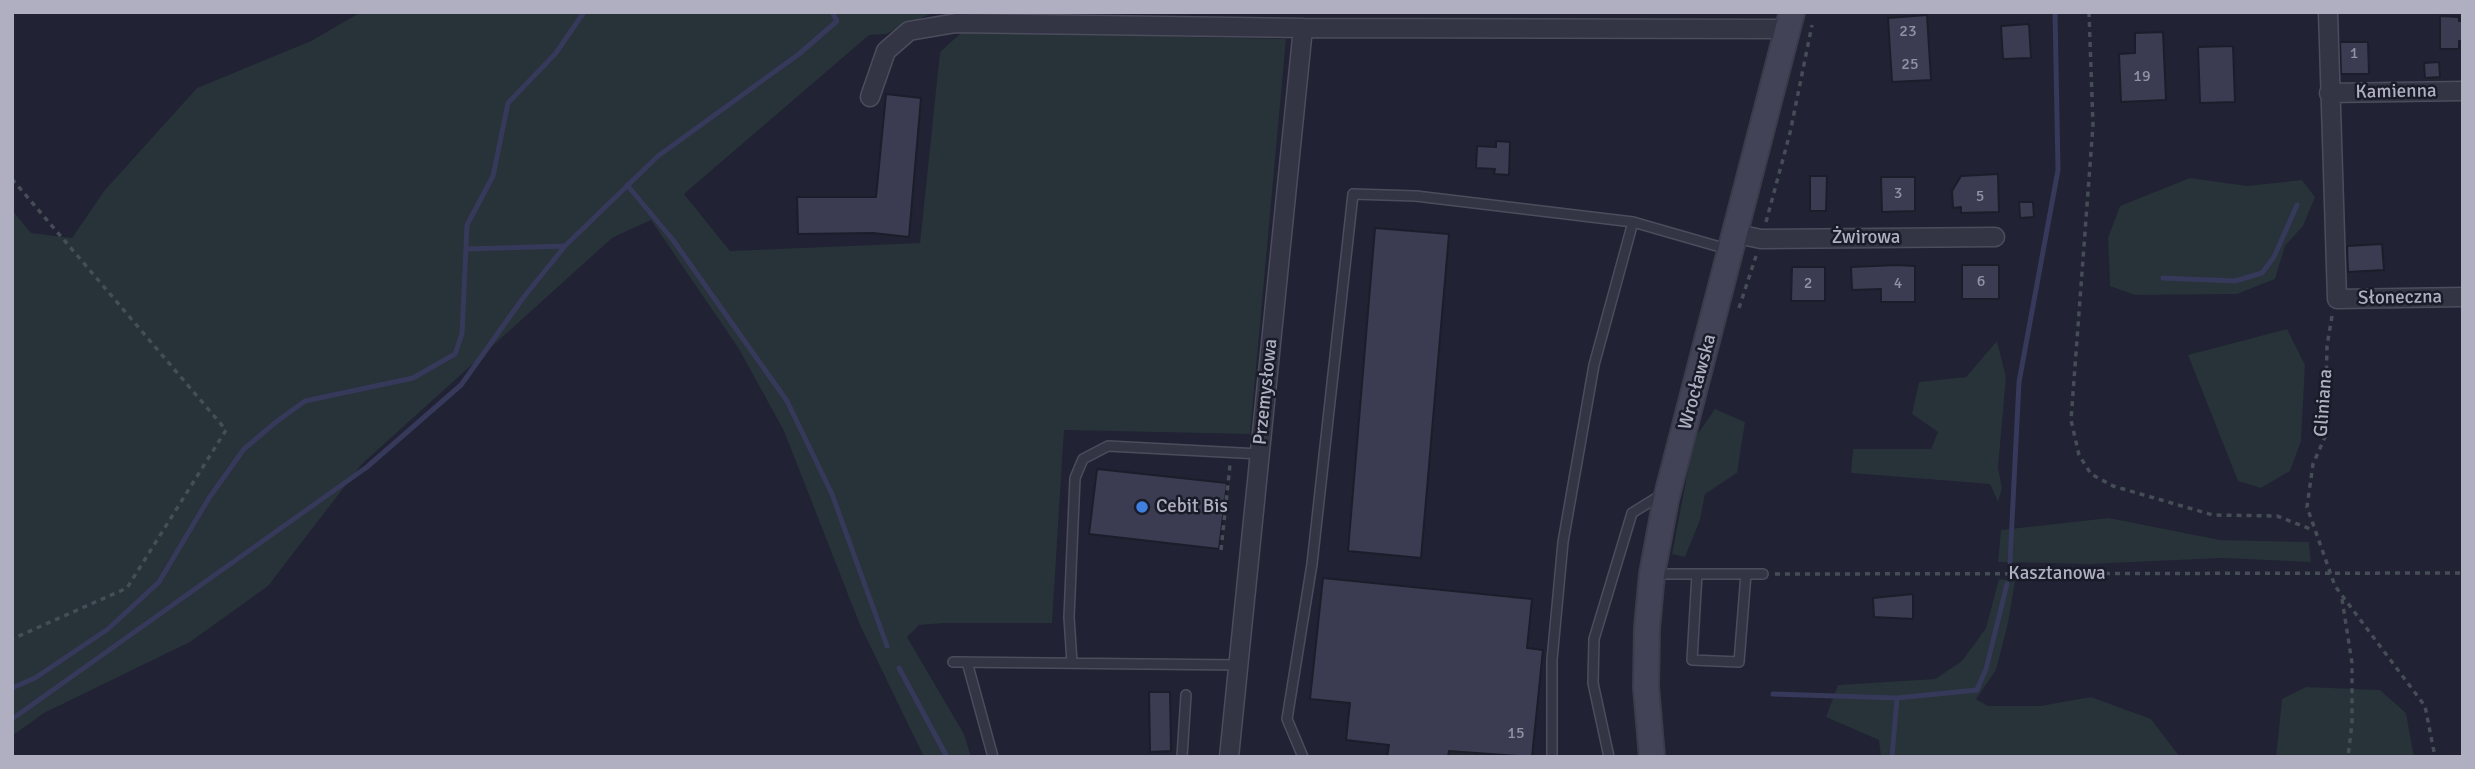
<!DOCTYPE html>
<html>
<head>
<meta charset="utf-8">
<style>
  body { margin:0 }
  #map { position:relative; width:2475px; height:769px; overflow:hidden; background:#212233; font-family:Signika,sans-serif }
  canvas { display:block }
  .frame { position:absolute; inset:0; border:14px solid #afafc1; pointer-events:none }
</style>
</head>
<body>
<div id="map">
<canvas width="2475" height="769"></canvas>
<div class="frame"></div>
</div>
<script>
const context = document.querySelector('canvas').getContext('2d');
context.lineJoin = 'round';
function fillPath(path, color) { context.fillStyle = color; context.fill(path, 'evenodd'); }
const shape = rows => new Path2D(rows.map(r => 'M' + r).join(''));
function strokePath(path, color, width, dash) { context.strokeStyle = color; context.lineWidth = width; context.lineCap = dash ? 'butt' : 'round'; context.setLineDash(dash || []); context.stroke(path); }
function write(font, color, halo, rows, align = 'center') {
  context.font = font + ' Signika,sans-serif'; context.lineWidth = 5; context.setLineDash([]); context.textBaseline = 'middle'; context.strokeStyle = halo; context.fillStyle = color; for (const [text, x, y, turn = 0] of rows) {
    context.save(); context.translate(x, y); context.rotate((+turn || 0) * Math.PI / 180); context.textAlign = isNaN(turn) ? turn : align; if (halo) context.strokeText(text, 0, 0); context.fillText(text, 0, 0); context.restore();
  }
}
const green = shape([
  [361,12,935,12,886,34,869,35,684,194,730,251,920,243,940,52,962,32,1286,39,1250,434,1064,430,1052,623,944,623,919,625,907,637,964,734,971,757,924,757,860,625,784,431,739,349,651,220,612,238,362,464,268,586,190,642,44,713,12,736,12,210,31,233,72,238,104,191,197,88,311,41],
  [2190,178,2247,186,2302,180,2315,197,2303,226,2285,246,2275,279,2237,294,2135,295,2110,286,2108,238,2120,206],
  [2287,329,2305,365,2301,441,2290,471,2261,488,2238,481,2188,355],
  [1997,341,2006,377,1998,468,2002,488,1998,502,1990,484,1851,473,1853,449,1931,449,1938,432,1912,414,1919,382,1966,377],
  [1715,409,1745,422,1737,473,1705,494,1700,520,1685,557,1672,554,1694,439],
  [2109,518,2220,540,2309,542,2311,562,2221,558,2090,564,1998,562,2001,530],
  [1999,579,2015,581,2008,623,1996,670,1976,699,1988,706,2040,706,2091,697,2151,719,2180,757,1881,757,1879,740,1826,717,1838,685,1935,679,1962,661,1986,628],
  [2306,687,2380,690,2406,713,2414,757,2276,757,2282,699]
]);
const stream = shape([
  [627,185,673,240,787,401,832,494,887,646],
  [467,249,565,246,658,156,799,54,837,21,832,12],
  [2163,278,2235,281,2262,273,2274,257,2297,205],
  [2010,562,2019,382,2058,170,2055,12],
  [899,668,947,757],
  [12,688,35,678,108,629,159,582,209,498,244,449,276,422,305,401,413,378,455,354,462,334,467,225,493,176,508,103,556,53,584,12],
  [1773,694,1897,698,1977,690,1986,669,2007,584],
  [12,719,367,467,461,385,523,298,565,246],
  [1892,757,1897,698]
]);
const building = shape([
  [1927,15,1931,80,1892,82,1888,18,1927,15],
  [2440,16,2459,17,2459,21,2463,21,2463,41,2459,41,2459,49,2440,49,2440,16],
  [2029,24,2031,58,2003,59,2001,26,2029,24],
  [2163,32,2166,100,2121,102,2119,54,2135,53,2135,33,2163,32],
  [2340,42,2368,42,2369,74,2341,74,2340,42],
  [2233,46,2235,102,2200,103,2198,47,2233,46],
  [2439,62,2440,77,2425,78,2424,63,2439,62],
  [886,94,921,98,909,237,873,233,798,234,797,197,876,197,886,94],
  [1496,141,1510,142,1509,175,1494,174,1495,169,1476,168,1477,146,1496,147,1496,141],
  [1998,174,1999,212,1961,213,1961,207,1953,208,1952,191,1961,176,1998,174],
  [1810,176,1827,176,1826,211,1810,211,1810,176],
  [1881,177,1915,177,1915,211,1882,212,1881,177],
  [2019,202,2033,202,2034,217,2020,218,2019,202],
  [1375,228,1449,234,1421,558,1348,551,1375,228],
  [2382,244,2384,270,2348,272,2347,246,2382,244],
  [1897,265,1915,266,1915,302,1881,302,1881,289,1852,290,1851,267,1897,265],
  [1962,265,1999,265,1999,299,1962,299,1962,265],
  [1792,267,1825,267,1825,301,1791,301,1792,267],
  [1097,469,1227,483,1219,549,1089,534,1097,469],
  [1323,578,1532,599,1527,648,1543,650,1532,757,1449,751,1448,757,1387,757,1389,745,1346,740,1350,703,1310,699,1323,578],
  [1913,594,1913,619,1874,617,1873,598,1913,594],
  [1149,692,1170,692,1171,751,1150,752,1149,692]
]);
const path = shape([
  [2089,12,2093,125,2071,420,2079,455,2091,474,2113,486,2213,515,2277,516,2313,530],
  [12,179,226,430,127,588,12,639],
  [1766,222,1790,133,1812,25],
  [1739,308,1756,256],
  [2332,316,2327,346,2325,437,2313,464,2307,507,2335,586,2425,706,2435,757],
  [1221,550,1230,465],
  [1775,574,2463,573],
  [2342,599,2352,663,2352,723,2348,757]
]);
const service = shape([
  [1652,574,1763,574],
  [1697,574,1692,660,1739,662,1746,574],
  [953,662,1240,665],
  [967,662,993,757],
  [1072,663,1069,617,1075,478,1083,459,1108,446,1260,454],
  [1182,757,1186,695],
  [1303,757,1287,719,1312,564,1353,194,1416,196,1633,222,1727,249],
  [1552,757,1552,660,1563,542,1594,365,1633,222],
  [1609,757,1593,683,1594,639,1632,513,1661,495]
]);
const minor = shape([
  [2328,12,2337,299,2463,297],
  [2329,93,2463,91],
  [870,97,886,51,909,31,956,23,1303,28,1789,29],
  [1737,234,1761,239,1995,237],
  [1229,757,1303,28]
]);
const secondary = shape([
  [1652,757,1646,687,1647,628,1652,574,1666,499,1792,12]
]);
const markers = [
  [1142,507,7,"#3f7fe0"]
];
const numberNames = [
  ["23",1908,32],
  ["1",2354,54],
  ["25",1910,65],
  ["19",2142,77],
  ["3",1898,194],
  ["5",1980,197],
  ["6",1981,282],
  ["2",1808,284],
  ["4",1898,284],
  ["15",1516,734]
];
const streetNames = [
  ["Kamienna",2396,92,-1],
  ["Żwirowa",1866,238],
  ["Słoneczna",2400,298,-1],
  ["Wrocławska",1698,382,-75],
  ["Przemysłowa",1266,392,-84],
  ["Gliniana",2324,403,-86],
  ["Kasztanowa",2057,574]
];
const poiNames = [
  ["Cebit Bis",1156,507]
];
fillPath(green, '#273239');
strokePath(stream, '#363959', 5);
fillPath(building, '#3b3c51');
strokePath(building, '#1c1d2b', 2);
strokePath(service, '#4c4d5c', 12);
strokePath(minor, '#4c4d5c', 21);
strokePath(secondary, '#3b3c4b', 28);
strokePath(path, '#454d56', 3.5, [5, 5]);
strokePath(service, '#343544', 9);
strokePath(minor, '#343544', 18);
strokePath(secondary, '#434357', 24);
for (const [x, y, r, color] of markers) { const dot = new Path2D(); dot.arc(x, y, r, 0, 2 * Math.PI); context.fillStyle = color; context.fill(dot); strokePath(dot, '#1a1b29', 2.5); }
write('16px', '#9292a5', null, numberNames);
write('19px', '#afafc1', '#1a1b29', streetNames);
write('19px', '#afafc1', '#1a1b29', poiNames, 'left');
</script>
</body>
</html>
